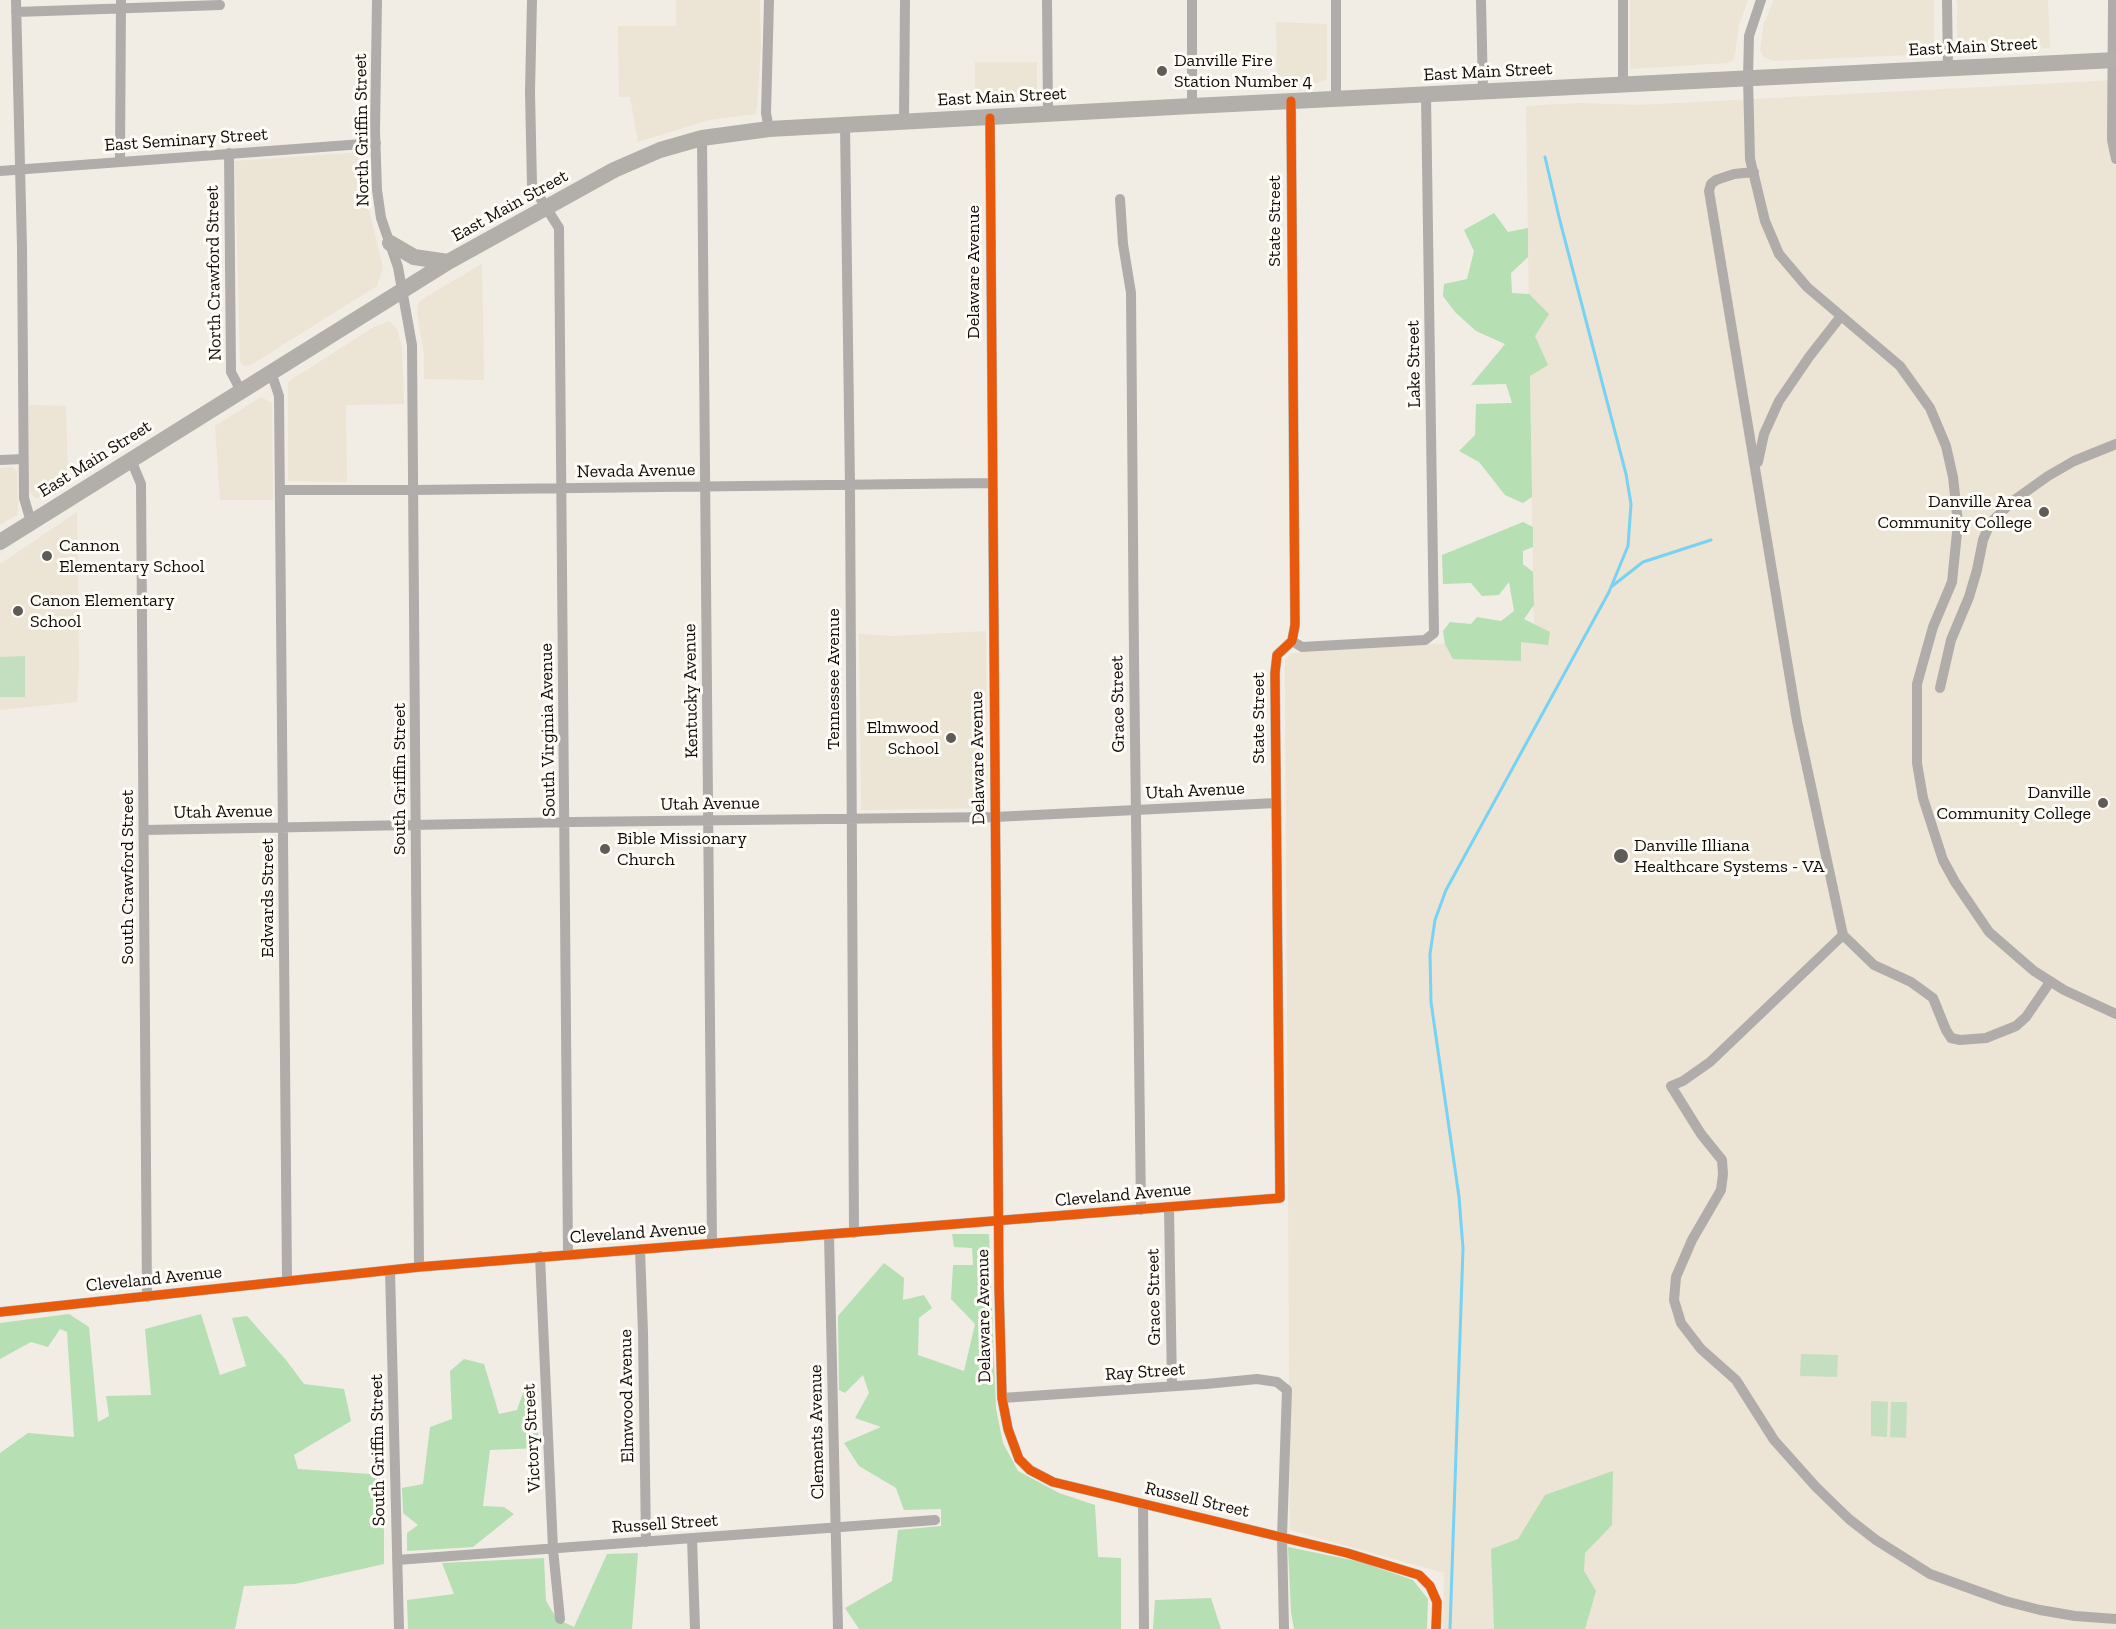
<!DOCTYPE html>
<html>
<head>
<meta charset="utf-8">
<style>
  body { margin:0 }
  canvas { display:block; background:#f1ece4 }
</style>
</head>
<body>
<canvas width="2116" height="1629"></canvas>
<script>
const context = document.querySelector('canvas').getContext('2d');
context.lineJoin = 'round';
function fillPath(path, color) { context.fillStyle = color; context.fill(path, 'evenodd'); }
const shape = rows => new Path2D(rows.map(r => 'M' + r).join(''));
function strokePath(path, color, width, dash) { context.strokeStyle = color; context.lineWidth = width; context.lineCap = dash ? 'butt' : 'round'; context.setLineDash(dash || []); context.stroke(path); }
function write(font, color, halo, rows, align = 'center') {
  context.font = font + ' "Zilla Slab",serif'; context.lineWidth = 6; context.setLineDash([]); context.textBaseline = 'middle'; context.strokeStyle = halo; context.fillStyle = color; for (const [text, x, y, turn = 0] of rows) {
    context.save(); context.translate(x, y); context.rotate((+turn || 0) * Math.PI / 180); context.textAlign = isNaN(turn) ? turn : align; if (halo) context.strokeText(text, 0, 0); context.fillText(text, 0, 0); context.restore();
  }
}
const built = shape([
  [676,0,760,0,761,46,757,108,755,114,709,120,638,142,630,97,619,97,618,26,676,26],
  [1630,0,1748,0,1739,25,1735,54,1733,60,1727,63,1630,69],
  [1774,0,1934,0,1934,49,1930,54,1773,61,1764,57,1760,50,1764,23],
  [1957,0,2048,0,2050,48,1966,52,1959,50,1957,44],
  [1276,22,1327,24,1327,78,1325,80,1313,84,1277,86],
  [975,62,1037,62,1037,90,1034,97,1028,99,975,102],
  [2116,80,2116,1629,1443,1629,1444,1573,1290,1530,1285,660,1292,653,1534,638,1526,106,1580,103,1640,105],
  [362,152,366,157,367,202,383,268,377,286,251,365,244,366,240,362,235,161],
  [482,264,484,380,424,379,424,354,417,313,418,304,424,298],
  [389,321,397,329,402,348,404,404,346,405,347,482,288,481,288,383,292,379,374,327],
  [261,397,272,403,273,500,220,500,215,426],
  [29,405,66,406,68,480,40,497,35,498,29,491],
  [12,467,17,471,18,509,17,515,0,525,0,468],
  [77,512,79,667,77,702,0,710,0,564],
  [986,631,987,808,861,810,859,634,893,636]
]);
const green = shape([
  [25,656,25,697,0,697,0,657],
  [1801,1354,1838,1355,1837,1377,1800,1376],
  [1871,1401,1888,1402,1887,1437,1871,1436],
  [1891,1402,1907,1402,1906,1438,1890,1437]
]);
const forest = shape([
  [1494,213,1508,232,1528,228,1528,257,1511,273,1512,293,1529,294,1549,314,1535,336,1548,365,1530,376,1532,497,1523,503,1505,495,1479,462,1459,451,1475,435,1476,404,1512,403,1506,384,1471,385,1505,344,1476,331,1455,312,1443,296,1444,284,1467,279,1474,251,1464,230],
  [1523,522,1533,527,1533,547,1523,551,1523,564,1533,572,1534,605,1524,619,1550,632,1548,645,1521,642,1521,661,1453,659,1445,644,1443,631,1450,622,1471,624,1477,617,1501,621,1514,611,1509,582,1499,595,1482,596,1471,583,1443,584,1442,555],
  [952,1234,989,1234,996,1409,1003,1443,1018,1471,1059,1493,1095,1505,1098,1557,1121,1558,1121,1629,859,1629,845,1608,892,1581,898,1530,941,1526,941,1509,904,1510,896,1488,859,1466,844,1443,881,1427,855,1418,869,1393,863,1375,845,1393,839,1390,838,1316,884,1263,904,1278,903,1300,924,1295,932,1308,919,1318,918,1355,964,1371,975,1324,951,1299,953,1265,973,1265,972,1248,954,1247],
  [69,1314,89,1327,98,1422,109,1416,106,1396,151,1395,145,1329,201,1314,220,1375,246,1366,232,1318,247,1316,286,1360,304,1384,344,1389,351,1421,294,1455,298,1469,384,1475,384,1564,295,1584,244,1586,235,1629,0,1629,0,1453,28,1433,74,1437,67,1332,60,1329,48,1347,31,1342,0,1359,0,1323],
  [464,1359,484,1364,499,1414,517,1410,523,1393,536,1392,539,1448,490,1450,483,1506,504,1507,514,1514,473,1547,407,1551,407,1533,418,1525,403,1513,402,1488,423,1484,430,1427,452,1419,450,1371],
  [1613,1471,1612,1525,1585,1553,1584,1571,1596,1591,1585,1629,1494,1629,1491,1549,1518,1539,1545,1495],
  [1288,1547,1361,1562,1413,1580,1428,1599,1427,1629,1294,1629,1291,1612],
  [638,1553,632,1629,408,1629,407,1600,454,1594,442,1563,544,1558,546,1601,557,1619,574,1627,607,1554],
  [1211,1598,1221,1629,1153,1629,1155,1600]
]);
const stream = shape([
  [1611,587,1643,562,1711,540],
  [1450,1629,1463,1248,1459,1197,1431,1002,1430,954,1435,920,1446,890,1609,592,1628,546,1631,504,1626,474,1560,221,1545,157]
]);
const minor = shape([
  [16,0,22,248,24,498,31,522],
  [377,0,375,131,377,190,381,218,398,267,412,345,419,1267],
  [532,0,530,92,532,185,559,228,568,1255],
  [769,0,766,113,769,129],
  [1047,0,1048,114],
  [1192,0,1192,106],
  [1481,0,1483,92],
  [1623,0,1623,84],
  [1761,0,1749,36,1748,78,1750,159,1765,221,1779,254,1807,287,1900,366,1930,408,1946,446,1953,477,1958,523,1952,582,1933,627,1917,684,1917,763,1923,798,1943,860,1955,882,1989,932,2034,971,2064,990,2116,1014],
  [1947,0,1948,68],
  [2113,0,2112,140,2116,159],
  [16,12,220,5],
  [1336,99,1336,0],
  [990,118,999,1287,1002,1398,1008,1429,1019,1459,1030,1470,1053,1482,1347,1553,1419,1575,1430,1586,1437,1602,1436,1629],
  [904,122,905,0],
  [845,125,850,486,854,1233],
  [702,138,712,1244],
  [229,153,231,372,241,391],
  [120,162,121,0],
  [0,171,376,143],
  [1754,172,1734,174,1716,180,1711,184,1709,191,1797,721,1843,935,1874,965,1911,982,1933,998,1946,1030,1951,1038,1960,1040,1986,1038,2016,1026,2026,1017,2050,982],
  [1120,199,1123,244,1131,293,1134,659,1141,1210],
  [271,372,279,396,287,1281],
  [0,460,23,459],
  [131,460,141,484,147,1297],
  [1758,462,1764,434,1779,401,1809,357,1841,316],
  [281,490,414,490,992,483],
  [1292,641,1302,647,1425,640,1434,633,1426,95],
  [1940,688,1951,640,1969,597,1977,570,1983,540,1990,523,2013,501,2048,476,2074,461,2116,444],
  [144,830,573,822,995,817,1276,803],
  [1843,935,1710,1062,1683,1081,1671,1086,1701,1134,1722,1160,1723,1174,1721,1190,1692,1240,1676,1277,1674,1300,1681,1323,1701,1349,1736,1380,1774,1440,1816,1487,1849,1519,1876,1540,1930,1574,2005,1601,2040,1610,2075,1616,2116,1619],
  [1169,1208,1172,1386],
  [829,1235,838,1629],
  [640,1249,643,1333,646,1542],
  [540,1256,553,1549,560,1619],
  [390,1270,399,1629],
  [0,1312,419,1267,1280,1198,1275,673,1277,655,1292,641,1295,625,1291,101],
  [1002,1398,1206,1384,1257,1379,1277,1382,1287,1390,1282,1537,1284,1629],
  [1143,1504,1144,1629],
  [692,1538,695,1629],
  [397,1560,935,1520]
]);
const primary = shape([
  [390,243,414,257,448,262],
  [0,542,448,262,614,170,660,150,702,138,769,129,1192,106,2116,60]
]);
const cycleway = shape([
  [990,118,999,1287,1002,1398,1008,1429,1019,1459,1030,1470,1053,1482,1347,1553,1419,1575,1430,1586,1437,1602,1436,1629],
  [0,1312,419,1267,1280,1198,1275,673,1277,655,1292,641,1295,625,1291,101]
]);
const markers = [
  [1162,71,6,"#5f5b56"],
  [2044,512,6,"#5f5b56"],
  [47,556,6,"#5f5b56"],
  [18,611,6,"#5f5b56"],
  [951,738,6,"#5f5b56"],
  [2103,803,6,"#5f5b56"],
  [605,849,6,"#5f5b56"],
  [1621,856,8,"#5f5b56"]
];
const streetNames = [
  ["East Main Street",1973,47,-3],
  ["East Main Street",1488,72,-3],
  ["East Main Street",1002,97,-3],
  ["North Griffin Street",362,130,-91],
  ["East Seminary Street",186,140,-4],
  ["East Main Street",510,206,-29],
  ["State Street",1275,221,-90],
  ["Delaware Avenue",974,272,-90],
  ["North Crawford Street",214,273,-91],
  ["Lake Street",1414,364,-91],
  ["East Main Street",95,459,-32],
  ["Nevada Avenue",636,471,-1],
  ["Tennessee Avenue",834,679,-90],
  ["Kentucky Avenue",691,691,-91],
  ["Grace Street",1118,704,-91],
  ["State Street",1259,718,-90],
  ["South Virginia Avenue",548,730,-91],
  ["Delaware Avenue",978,758,-91],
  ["South Griffin Street",400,779,-90],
  ["Utah Avenue",1195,791,-3],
  ["Utah Avenue",710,804,-1],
  ["Utah Avenue",223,812,-1],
  ["South Crawford Street",128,877,-90],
  ["Edwards Street",268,898,-90],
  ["Cleveland Avenue",1123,1195,-5],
  ["Cleveland Avenue",638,1233,-4],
  ["Cleveland Avenue",154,1279,-6],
  ["Grace Street",1154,1297,-91],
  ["Delaware Avenue",984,1316,-91],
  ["Ray Street",1145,1372,-4],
  ["Elmwood Avenue",627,1396,-91],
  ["Clements Avenue",817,1432,-91],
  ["Victory Street",532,1438,-93],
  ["South Griffin Street",378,1450,-91],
  ["Russell Street",1197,1500,13],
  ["Russell Street",665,1524,-4]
];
const poiNames = [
  ["Danville Fire",1174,61],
  ["Station Number 4",1174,82],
  ["Danville Area",2032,502,"right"],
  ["Community College",2032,523,"right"],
  ["Cannon",59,546],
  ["Elementary School",59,567],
  ["Canon Elementary",30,601],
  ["School",30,622],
  ["Elmwood",939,728,"right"],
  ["School",939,749,"right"],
  ["Danville",2091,793,"right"],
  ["Community College",2091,814,"right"],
  ["Bible Missionary",617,839],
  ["Church",617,860],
  ["Danville Illiana",1634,846],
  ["Healthcare Systems - VA",1634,867]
];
fillPath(built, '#ece4d4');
fillPath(green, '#c4dec0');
fillPath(forest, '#b6dfb3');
strokePath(stream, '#78d2f1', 3);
strokePath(minor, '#b0acaa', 10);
strokePath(primary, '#b2afab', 16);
strokePath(cycleway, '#e8590c', 9);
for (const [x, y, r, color] of markers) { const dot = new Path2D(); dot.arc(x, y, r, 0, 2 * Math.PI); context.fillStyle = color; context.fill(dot); strokePath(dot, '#fffbf6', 2); }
write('18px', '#100d09', '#fffbf6', streetNames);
write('18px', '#100d09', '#fffbf6', poiNames, 'left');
</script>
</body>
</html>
